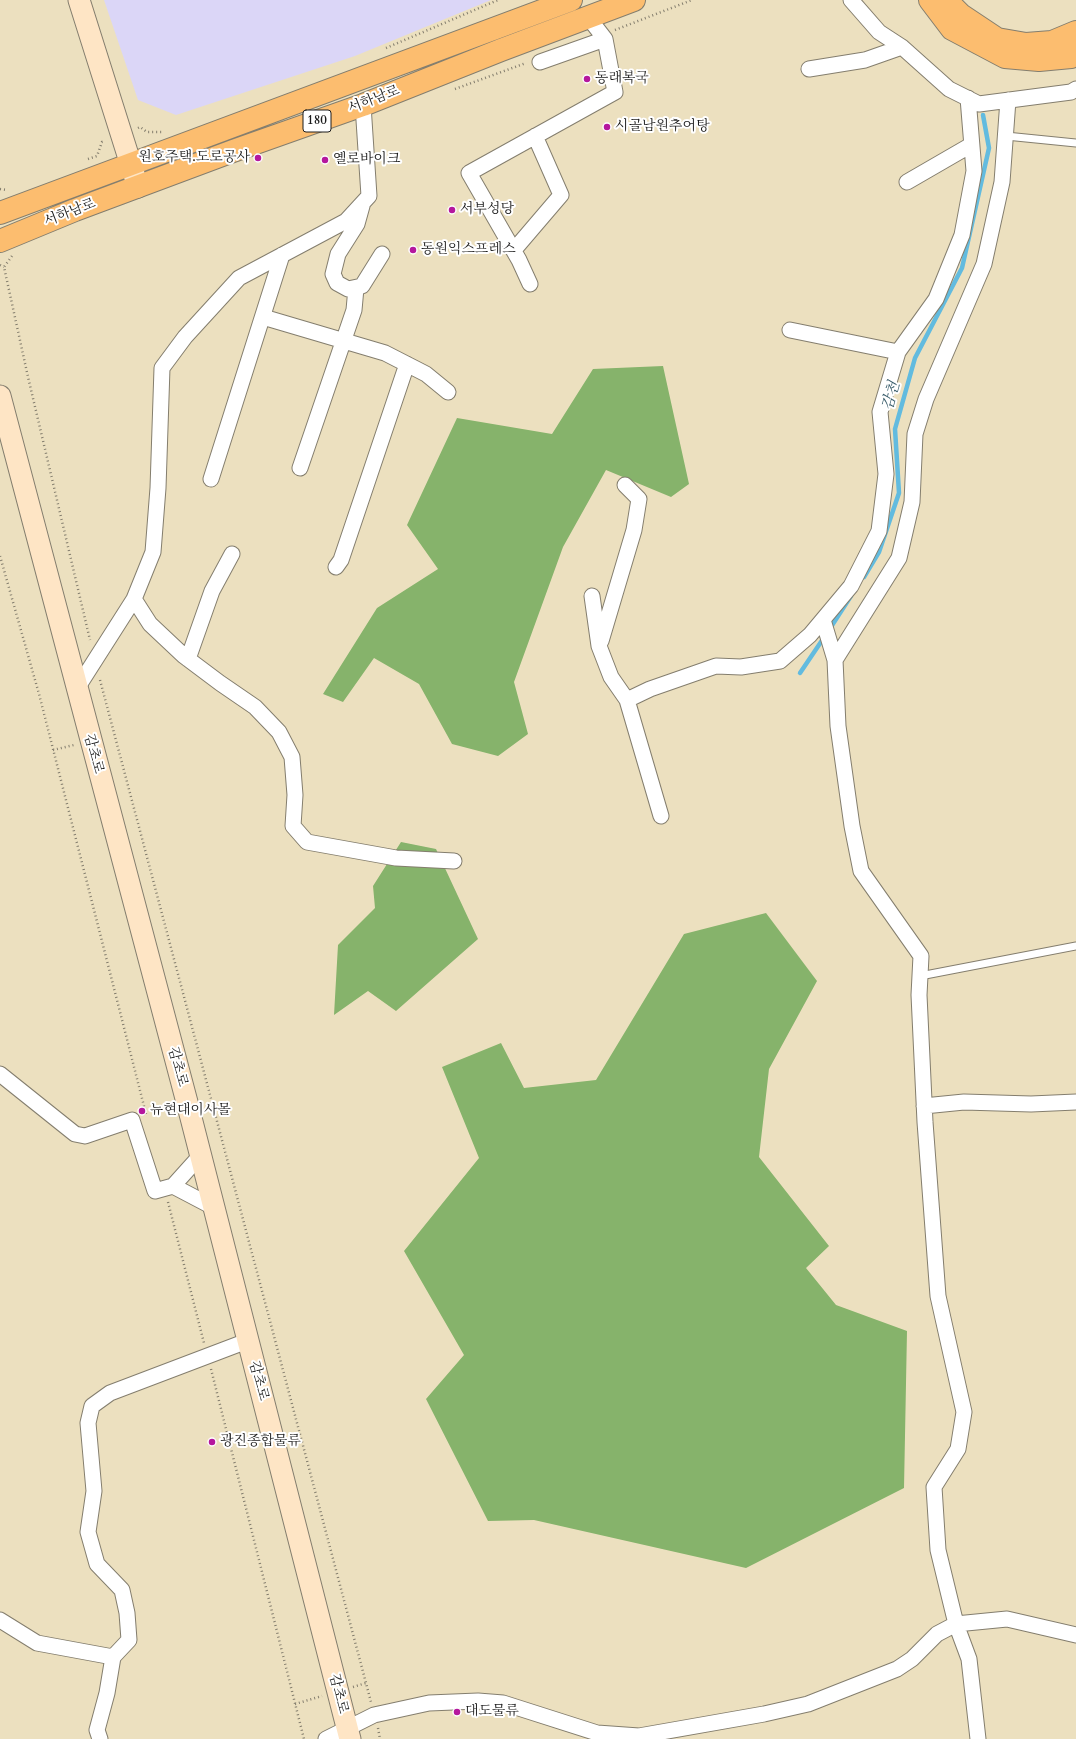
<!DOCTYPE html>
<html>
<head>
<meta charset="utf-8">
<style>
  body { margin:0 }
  canvas { display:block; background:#ece0bf }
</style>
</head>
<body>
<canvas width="1076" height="1739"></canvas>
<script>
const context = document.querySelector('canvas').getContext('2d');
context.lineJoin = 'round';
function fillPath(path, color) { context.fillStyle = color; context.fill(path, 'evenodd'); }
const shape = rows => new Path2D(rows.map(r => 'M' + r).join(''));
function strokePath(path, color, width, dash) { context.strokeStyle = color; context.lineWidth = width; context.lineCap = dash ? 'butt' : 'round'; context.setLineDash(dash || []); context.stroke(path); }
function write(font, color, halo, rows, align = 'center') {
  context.font = font + ' Cardo,"Noto Serif KR",serif'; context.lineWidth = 4; context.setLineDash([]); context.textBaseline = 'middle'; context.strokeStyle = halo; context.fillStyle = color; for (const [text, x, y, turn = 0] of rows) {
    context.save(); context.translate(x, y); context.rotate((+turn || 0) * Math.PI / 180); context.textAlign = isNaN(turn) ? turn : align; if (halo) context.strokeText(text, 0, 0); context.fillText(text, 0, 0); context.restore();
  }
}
const built = shape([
  [104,0,491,0,355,56,176,115,138,100]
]);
const forest = shape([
  [663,366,689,484,671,497,606,470,563,547,514,682,528,734,498,756,452,744,419,684,374,658,343,702,323,694,377,608,438,569,407,525,457,418,552,434,593,369],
  [401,842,436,849,478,939,396,1011,368,991,334,1015,338,945,375,908,373,886],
  [766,913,817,981,769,1069,759,1157,829,1246,806,1268,836,1305,907,1331,904,1488,746,1568,534,1520,488,1521,426,1399,464,1355,404,1251,479,1158,442,1067,501,1043,524,1088,596,1080,684,934]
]);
const stream = shape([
  [864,577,879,552,899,493,895,429,915,358,962,268,989,148,983,115],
  [829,630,851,596],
  [800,673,825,636]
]);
const path = shape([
  [615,30,692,0],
  [386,48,498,0],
  [455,89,526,63],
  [138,128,140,127,147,132,163,132],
  [88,159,97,156,102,142,105,141],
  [0,189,7,190],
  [12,256,4,267,28,377,90,640],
  [0,265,4,267],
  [0,556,39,694,146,1114],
  [100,680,371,1702],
  [53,750,74,745],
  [168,1202,204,1343],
  [211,1369,304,1739],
  [353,1687,366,1683],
  [295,1704,322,1696],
  [378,1728,380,1739]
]);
const lane = shape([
  [1006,136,1076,143],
  [920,976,1076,946]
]);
const street = shape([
  [851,0,879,32,902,47,949,89,979,104,1071,92,1076,89],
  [540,62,605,39],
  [809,69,865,60,902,47],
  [907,182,971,145],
  [362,206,357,224,338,254,333,274,337,283,348,289,362,286,382,254],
  [514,250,561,195,535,136],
  [530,284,519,260,469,173,615,92,605,39,588,17],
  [263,317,385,353,426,374,448,392],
  [790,330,898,352],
  [300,468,354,310,356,288],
  [211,479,282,255],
  [336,567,341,560,407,364],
  [592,596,599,646,611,677,627,700,661,816],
  [134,599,150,624,184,656,220,683,255,707,279,732,292,757,295,795,293,826,307,842,396,858,454,861],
  [823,620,835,660,838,726,852,826,861,871,921,956,919,995,925,1122,938,1296,964,1412,958,1449,934,1487,938,1550,956,1624,969,1659,978,1739],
  [601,641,634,530,639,499,625,485],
  [188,659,212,591,232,554],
  [835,660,899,558,912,502,915,434,926,399,984,264,1002,182,1008,100],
  [76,690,134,599,153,552,158,488,162,368,185,337,239,278,346,221,369,196,363,105],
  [627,700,650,689,716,666,741,667,780,661,810,635,851,586,879,531,886,474,880,412,898,352,936,299,962,235,974,171,968,98],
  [0,1074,75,1134,85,1136,132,1120,155,1191,173,1186],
  [924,1106,964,1102,1031,1104,1076,1102],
  [200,1156,173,1186,213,1207],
  [0,1620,37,1643,113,1657],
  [100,1739,97,1730,107,1693,113,1657,129,1640,127,1613,122,1590,97,1564,88,1532,94,1491,88,1423,92,1406,110,1393,247,1341],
  [326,1739,374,1715,429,1703,478,1701,503,1703,597,1733,639,1736,764,1714,808,1704,897,1669,912,1659,937,1634,956,1624,1007,1619,1076,1635]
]);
const secondary = shape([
  [79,0,138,187],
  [0,396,188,1106,350,1739]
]);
const primary = shape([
  [0,213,571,0],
  [0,241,75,210,233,151,363,105,501,50,634,0]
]);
const highway = shape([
  [930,0,952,29,1005,57,1039,60,1071,57,1076,55],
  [946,0,961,15,997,39,1026,44,1052,42,1076,32]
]);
const markers = [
  [587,79,4,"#b5179e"],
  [607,127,4,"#b5179e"],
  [258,158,4,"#b5179e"],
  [325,160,4,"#b5179e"],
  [452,210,4,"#b5179e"],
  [413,250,4,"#b5179e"],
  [142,1111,4,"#b5179e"],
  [212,1442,4,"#b5179e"],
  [457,1712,4,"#b5179e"]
];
const shields = [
  [317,121,28]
];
const shieldNames = [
  ["180",317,121]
];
const poiNames = [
  ["동래복국",595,79],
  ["시골남원추어탕",615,127],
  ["원호주택.도로공사",250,158,"right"],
  ["옐로바이크",333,160],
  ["서부성당",460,210],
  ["동원익스프레스",421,250],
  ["뉴현대이사몰",150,1111],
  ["광진종합물류",220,1442],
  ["대도물류",465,1712]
];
const streetNames = [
  ["서하남로",374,100,-21],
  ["서하남로",70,213,-21],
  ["감초로",93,754,75],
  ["감초로",177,1067,75],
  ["감초로",258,1381,75],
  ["감초로",338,1694,76]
];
const waterNames = [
  ["감천",892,396,-74]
];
fillPath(built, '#dbd6f7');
fillPath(forest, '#86b36b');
strokePath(stream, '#62bbdf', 4.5);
strokePath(lane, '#847e6e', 9);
strokePath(street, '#847e6e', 17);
strokePath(secondary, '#847e6e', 23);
strokePath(primary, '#847e6e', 24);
strokePath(highway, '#847e6e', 24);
strokePath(path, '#847e6e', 2.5, [1, 3]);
strokePath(lane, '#fff', 7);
strokePath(street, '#fff', 15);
strokePath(secondary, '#fee5c5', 21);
strokePath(primary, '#fcbd6f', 22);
strokePath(highway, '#fcbd6f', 22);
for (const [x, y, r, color] of markers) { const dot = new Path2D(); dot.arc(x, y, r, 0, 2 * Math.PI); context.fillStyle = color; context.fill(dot); strokePath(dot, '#fff', 1.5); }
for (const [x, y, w] of shields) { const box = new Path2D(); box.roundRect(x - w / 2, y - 11, w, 22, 3); context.fillStyle = '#fff'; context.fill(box); strokePath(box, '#1c1c1c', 1); }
write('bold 13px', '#1c1c1c', null, shieldNames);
write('14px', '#1c1c1c', '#fff', poiNames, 'left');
write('14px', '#1c1c1c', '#fff', streetNames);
write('italic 15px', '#385c6a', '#fff', waterNames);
</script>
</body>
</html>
